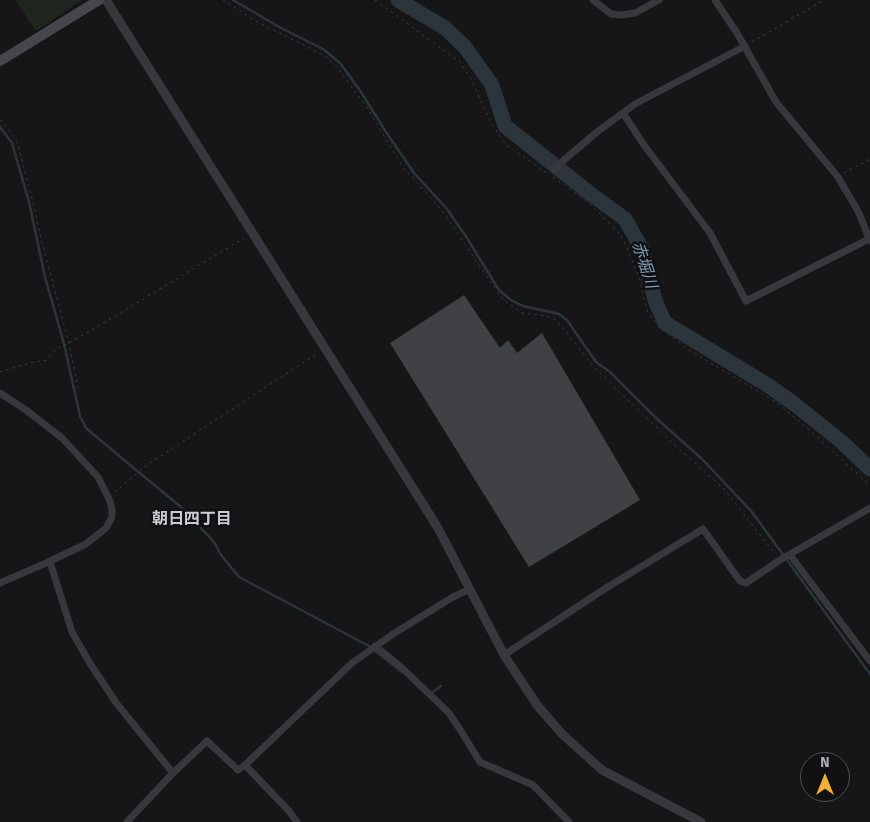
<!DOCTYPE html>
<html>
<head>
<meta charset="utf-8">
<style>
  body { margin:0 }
  #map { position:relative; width:870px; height:822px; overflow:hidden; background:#161618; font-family:"Fira Sans",sans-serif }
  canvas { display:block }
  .north { position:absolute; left:800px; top:752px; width:50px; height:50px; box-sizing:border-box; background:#111113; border:1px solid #4d4f55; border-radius:50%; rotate:0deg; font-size:14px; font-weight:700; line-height:20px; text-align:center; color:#a8adb8 }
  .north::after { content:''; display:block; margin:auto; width:18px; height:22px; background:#f2b134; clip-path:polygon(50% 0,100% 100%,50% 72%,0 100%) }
</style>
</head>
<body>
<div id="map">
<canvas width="870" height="822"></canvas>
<div class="north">N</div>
</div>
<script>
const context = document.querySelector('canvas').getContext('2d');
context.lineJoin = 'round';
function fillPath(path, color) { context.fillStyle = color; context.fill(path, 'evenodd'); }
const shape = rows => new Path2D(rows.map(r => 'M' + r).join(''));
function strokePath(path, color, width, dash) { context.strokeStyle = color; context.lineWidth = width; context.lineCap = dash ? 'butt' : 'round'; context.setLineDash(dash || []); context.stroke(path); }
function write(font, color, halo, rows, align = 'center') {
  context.font = font + ' "Fira Sans","Noto Sans JP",sans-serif'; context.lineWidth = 5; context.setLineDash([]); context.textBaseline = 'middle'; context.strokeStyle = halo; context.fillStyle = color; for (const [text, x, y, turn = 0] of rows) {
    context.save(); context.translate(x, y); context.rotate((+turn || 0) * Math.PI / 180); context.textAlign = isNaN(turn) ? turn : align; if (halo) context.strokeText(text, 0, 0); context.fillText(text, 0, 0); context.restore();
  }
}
const green = shape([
  [15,0,82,0,36,31]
]);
const stream = shape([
  [233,0,279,27,323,49,340,63,359,89,386,132,414,173,447,209,467,238,499,290,511,300,523,306,559,314,567,320,596,362,610,372,655,417,702,459,752,512,870,674],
  [0,127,12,143,29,202,45,277,64,344,80,416,86,428,130,465,181,507,214,542,221,555,239,577,369,646,402,672],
  [430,694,441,686]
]);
const river = shape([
  [398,0,445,28,465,47,492,85,505,126,592,195,625,219,642,249,648,275,656,303,665,323,766,384,793,403,842,442,870,469]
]);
const building = shape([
  [464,295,500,348,508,340,517,353,542,333,640,500,529,567,390,343]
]);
const path = shape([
  [223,0,254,20,325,56,337,67,368,109,402,166,441,209,503,300,522,313,547,316,556,320,596,369,680,450,724,489,775,554],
  [375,0,460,62,471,79,491,123,506,145,547,173],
  [752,42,824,0],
  [0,120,10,131,18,145,34,206,41,239,69,343,78,388],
  [844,173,870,159],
  [553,177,588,202,619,233,626,246,640,280,647,311,659,327,689,350,776,402,799,421,870,485],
  [0,372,29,363,47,360,56,349,69,343,122,312,244,238],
  [115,492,147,465,318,353]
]);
const minor = shape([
  [593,0,611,14,621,15,635,13,659,0],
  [715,0,737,33,776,102,838,177,859,213,870,241],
  [623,113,644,145,710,233,746,301,869,239],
  [554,170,564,160,597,132,635,104,745,46],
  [0,393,26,410,62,438,98,477,110,501,112,510,112,517,106,528,86,544,46,563,0,583],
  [790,555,870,661],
  [50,562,72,632,91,665,117,704,173,773],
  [375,646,401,667,449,713,461,731,480,762,533,785,569,822],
  [504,655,606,588,703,529,740,581,746,583,780,560,870,508],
  [245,765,289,811,297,822],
  [127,822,173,773,207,741,238,770,245,765,352,663,393,634,453,597,470,589]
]);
const tertiary = shape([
  [106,0,438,528,504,655,537,705,562,734,602,770,701,822]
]);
const secondary = shape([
  [0,61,99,0]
]);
const waterNames = [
  ["赤堀川",644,265,72]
];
const neighbourhoodNames = [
  ["朝日四丁目",192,520]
];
fillPath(green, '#1e261f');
strokePath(stream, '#2c353c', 2.5);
strokePath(river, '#2c353c', 15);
fillPath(building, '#404145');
strokePath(path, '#3d3f44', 1, [2.5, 4]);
strokePath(minor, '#37383d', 7);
strokePath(tertiary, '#37383d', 9);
strokePath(secondary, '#45474d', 10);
write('italic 16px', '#7f9bb3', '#111113', waterNames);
write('bold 16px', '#c9ccd4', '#111113', neighbourhoodNames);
</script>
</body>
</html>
